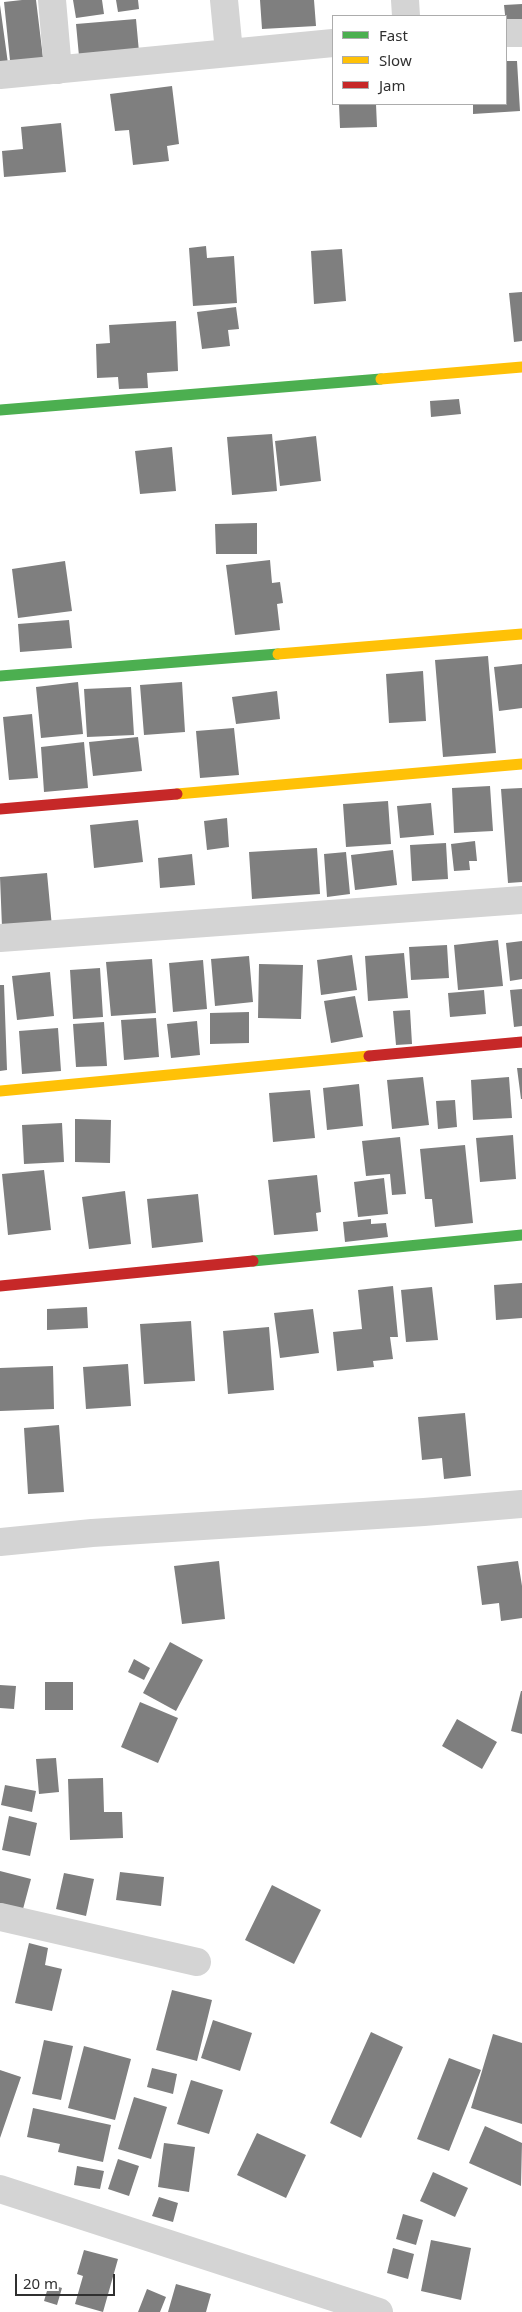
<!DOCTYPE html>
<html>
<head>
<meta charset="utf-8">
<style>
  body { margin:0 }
  #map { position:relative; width:522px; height:2312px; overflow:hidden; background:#fff; font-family:"Noto Sans",sans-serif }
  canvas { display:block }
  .legend { position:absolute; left:332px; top:15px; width:175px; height:90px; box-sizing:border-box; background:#fff; border:1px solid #acacac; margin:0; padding:6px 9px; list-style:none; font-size:15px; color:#303030 }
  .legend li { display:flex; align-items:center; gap:10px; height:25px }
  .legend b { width:25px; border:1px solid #acacac }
  .scale { position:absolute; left:15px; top:2274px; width:100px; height:22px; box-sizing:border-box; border:2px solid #303030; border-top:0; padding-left:6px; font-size:15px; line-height:18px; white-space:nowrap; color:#303030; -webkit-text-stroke:4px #fff; paint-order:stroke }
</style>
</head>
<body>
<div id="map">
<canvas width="522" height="2312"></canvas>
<ul class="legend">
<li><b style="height:6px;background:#4caf50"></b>Fast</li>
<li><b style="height:6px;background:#ffc107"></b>Slow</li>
<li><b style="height:6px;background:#c62828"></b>Jam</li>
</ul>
<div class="scale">20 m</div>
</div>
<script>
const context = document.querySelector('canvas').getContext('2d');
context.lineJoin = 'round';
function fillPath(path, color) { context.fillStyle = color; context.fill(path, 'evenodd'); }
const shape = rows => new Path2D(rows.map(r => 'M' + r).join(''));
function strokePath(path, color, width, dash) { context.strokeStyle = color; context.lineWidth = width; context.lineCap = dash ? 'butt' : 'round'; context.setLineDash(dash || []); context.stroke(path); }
const building = shape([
  [22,0,36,0,44,66,11,70,4,2],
  [73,0,102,0,104,14,76,18],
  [116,0,138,0,139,9,118,12],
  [260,0,314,0,316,26,262,29],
  [522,4,522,23,506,24,504,5],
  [0,5,9,71,0,72],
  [136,19,139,52,79,56,76,24],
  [506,61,517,61,520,111,473,114,473,104,506,104],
  [172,86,179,144,167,146,169,161,133,165,129,130,115,131,110,94],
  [339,104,376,104,377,127,340,128],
  [61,123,66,172,4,177,2,151,23,149,21,127],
  [206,246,207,258,234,256,237,303,193,306,189,248],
  [342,249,346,301,314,304,311,251],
  [522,292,522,341,514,342,509,293],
  [236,307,239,329,228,330,230,346,202,349,197,312],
  [176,321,178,371,147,373,148,388,119,389,118,377,97,378,96,344,110,343,109,325],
  [459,399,461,414,431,417,430,401],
  [272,434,277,491,232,495,227,437],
  [316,436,321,481,280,486,275,441],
  [172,447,176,491,140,494,135,451],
  [257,523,257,554,216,554,215,524],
  [270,560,272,583,280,582,283,603,277,604,280,630,235,635,226,565],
  [65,561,72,611,18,618,12,569],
  [69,620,72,648,20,652,18,624],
  [488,656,496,753,443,757,435,660],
  [522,664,522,708,499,711,494,667],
  [423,671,426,721,389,723,386,674],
  [78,682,83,734,41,738,36,687],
  [182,682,185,732,144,735,140,685],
  [131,687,134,735,87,737,84,689],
  [277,691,280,719,236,724,232,697],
  [32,714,38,778,9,780,3,717],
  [234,728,239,775,200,778,196,731],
  [138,737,142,771,93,776,89,742],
  [84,742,88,788,44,792,41,747],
  [490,786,493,831,454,833,452,788],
  [522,788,522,882,508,883,501,789],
  [388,801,391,844,346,847,343,804],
  [431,803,434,835,400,838,397,806],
  [227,818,229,847,207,850,204,821],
  [138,820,143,862,94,868,90,825],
  [475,841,477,861,469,861,470,870,454,871,451,844],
  [446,843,448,879,412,881,410,845],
  [317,848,320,894,252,899,249,852],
  [393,850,397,885,355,890,351,855],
  [346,852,350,894,327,897,324,854],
  [192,854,195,885,160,888,158,858],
  [47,873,52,927,2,927,0,877],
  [498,940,503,986,458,990,454,945],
  [522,941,522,979,510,981,506,943],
  [447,945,449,978,411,980,409,947],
  [404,953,408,998,368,1001,365,956],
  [352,955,357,990,321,995,317,960],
  [249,956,253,1002,215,1006,211,959],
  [152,959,156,1013,111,1016,106,962],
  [203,960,207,1009,173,1012,169,963],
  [259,964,303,965,301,1019,258,1018],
  [100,968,103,1017,73,1019,70,970],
  [50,972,54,1016,17,1020,12,976],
  [0,985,4,985,7,1070,0,1071],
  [522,989,522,1026,514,1027,510,990],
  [484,990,486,1014,450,1017,448,993],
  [355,996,363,1037,331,1043,324,1001],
  [410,1010,412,1044,396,1045,393,1011],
  [249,1012,249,1043,210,1044,210,1013],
  [156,1018,159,1057,124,1060,121,1020],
  [197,1021,200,1055,171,1058,167,1024],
  [104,1022,107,1066,76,1067,73,1024],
  [58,1028,61,1071,22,1074,19,1031],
  [517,1068,522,1068,522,1099,521,1099],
  [423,1077,429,1125,392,1129,387,1080],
  [509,1077,512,1118,473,1120,471,1080],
  [359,1084,363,1126,327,1130,323,1088],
  [310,1090,315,1138,273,1142,269,1093],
  [455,1100,457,1127,438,1129,436,1101],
  [75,1119,111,1120,110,1163,75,1162],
  [62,1123,64,1162,24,1164,22,1125],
  [513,1135,516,1179,480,1182,476,1138],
  [400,1137,406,1194,392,1195,390,1174,366,1176,362,1141],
  [465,1145,473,1223,435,1227,432,1199,425,1199,420,1149],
  [44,1170,51,1230,8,1235,2,1174],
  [317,1175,321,1212,316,1213,318,1231,274,1235,268,1180],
  [384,1178,388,1214,358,1217,354,1182],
  [125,1191,131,1244,89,1249,82,1197],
  [198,1194,203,1242,152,1248,147,1199],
  [371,1219,371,1224,386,1223,388,1237,345,1242,343,1222],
  [522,1283,522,1318,496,1320,494,1285],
  [393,1286,398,1337,390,1337,393,1359,373,1361,374,1367,337,1371,333,1332,362,1329,358,1290],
  [432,1287,438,1340,406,1342,401,1290],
  [87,1307,88,1328,47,1330,47,1309],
  [313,1309,319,1353,280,1358,274,1313],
  [191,1321,195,1381,144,1384,140,1324],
  [269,1327,274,1390,228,1394,223,1331],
  [128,1364,131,1406,86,1409,83,1367],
  [53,1366,54,1409,0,1411,0,1368],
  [465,1413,471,1476,444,1479,442,1458,422,1460,418,1417],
  [59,1425,64,1492,28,1494,24,1428],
  [219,1561,225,1619,182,1624,174,1566],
  [518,1561,522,1586,522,1618,501,1621,499,1603,482,1605,477,1566],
  [170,1642,203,1660,176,1711,143,1693],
  [134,1659,150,1668,144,1680,128,1672],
  [45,1682,73,1682,73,1710,45,1710],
  [0,1685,16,1686,14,1709,0,1708],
  [521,1691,522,1691,522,1734,511,1731],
  [140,1702,178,1718,158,1763,121,1747],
  [457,1719,497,1742,482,1769,442,1746],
  [56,1758,59,1792,39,1794,36,1759],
  [103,1778,104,1812,122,1812,123,1838,70,1840,68,1779],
  [5,1785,36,1791,32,1812,1,1805],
  [9,1816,37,1823,30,1856,2,1850],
  [0,1871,31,1879,23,1909,0,1903],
  [120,1872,164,1877,161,1906,116,1900],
  [64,1873,94,1879,86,1916,56,1909],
  [272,1885,321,1910,294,1964,245,1940],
  [29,1943,48,1948,45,1965,62,1969,52,2011,15,2003],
  [172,1990,212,2000,197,2061,156,2050],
  [213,2020,252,2033,240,2071,201,2058],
  [371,2032,403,2047,361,2138,330,2123],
  [493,2034,522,2043,522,2124,471,2108],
  [44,2040,73,2046,61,2100,32,2094],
  [84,2046,131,2059,115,2120,68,2108],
  [449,2058,481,2070,449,2151,417,2139],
  [152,2068,177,2074,173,2094,147,2087],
  [0,2070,21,2077,0,2138],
  [191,2080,223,2090,209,2134,177,2124],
  [134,2097,167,2107,151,2159,118,2149],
  [33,2108,111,2125,103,2162,58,2152,60,2144,27,2137],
  [485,2126,522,2143,521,2186,469,2163],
  [257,2133,306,2155,286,2198,237,2175],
  [164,2143,195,2147,189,2192,158,2187],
  [118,2159,139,2166,129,2196,108,2189],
  [77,2166,104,2171,100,2189,74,2185],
  [433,2172,468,2188,455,2217,420,2201],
  [159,2197,178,2203,173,2222,152,2216],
  [403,2214,423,2220,416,2245,396,2239],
  [431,2240,471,2248,461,2300,421,2291],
  [393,2248,414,2254,408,2279,387,2273],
  [84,2250,118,2259,103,2312,75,2304,83,2276,77,2274],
  [49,2284,62,2288,57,2305,44,2301],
  [176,2284,211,2294,206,2312,168,2312],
  [147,2289,166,2297,160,2312,138,2312]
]);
const street = shape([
  [52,0,58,70],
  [224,0,229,52],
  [405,0,406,16],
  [506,33,522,33],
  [0,75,333,43],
  [0,938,522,900],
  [0,1542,92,1533,424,1512,522,1504],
  [0,1917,197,1962],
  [0,2189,379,2312]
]);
const fast = shape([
  [0,410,381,379],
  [0,676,278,654],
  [253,1261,522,1235]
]);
const slow = shape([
  [381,379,522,367],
  [278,654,522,634],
  [177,794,522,764],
  [0,1091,369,1056]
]);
const jam = shape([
  [0,809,177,794],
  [369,1056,522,1042],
  [0,1286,253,1261]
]);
fillPath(building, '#7f7f7f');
strokePath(street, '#d4d4d4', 28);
strokePath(fast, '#4caf50', 11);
strokePath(slow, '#ffc107', 11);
strokePath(jam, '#c62828', 11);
</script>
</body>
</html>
